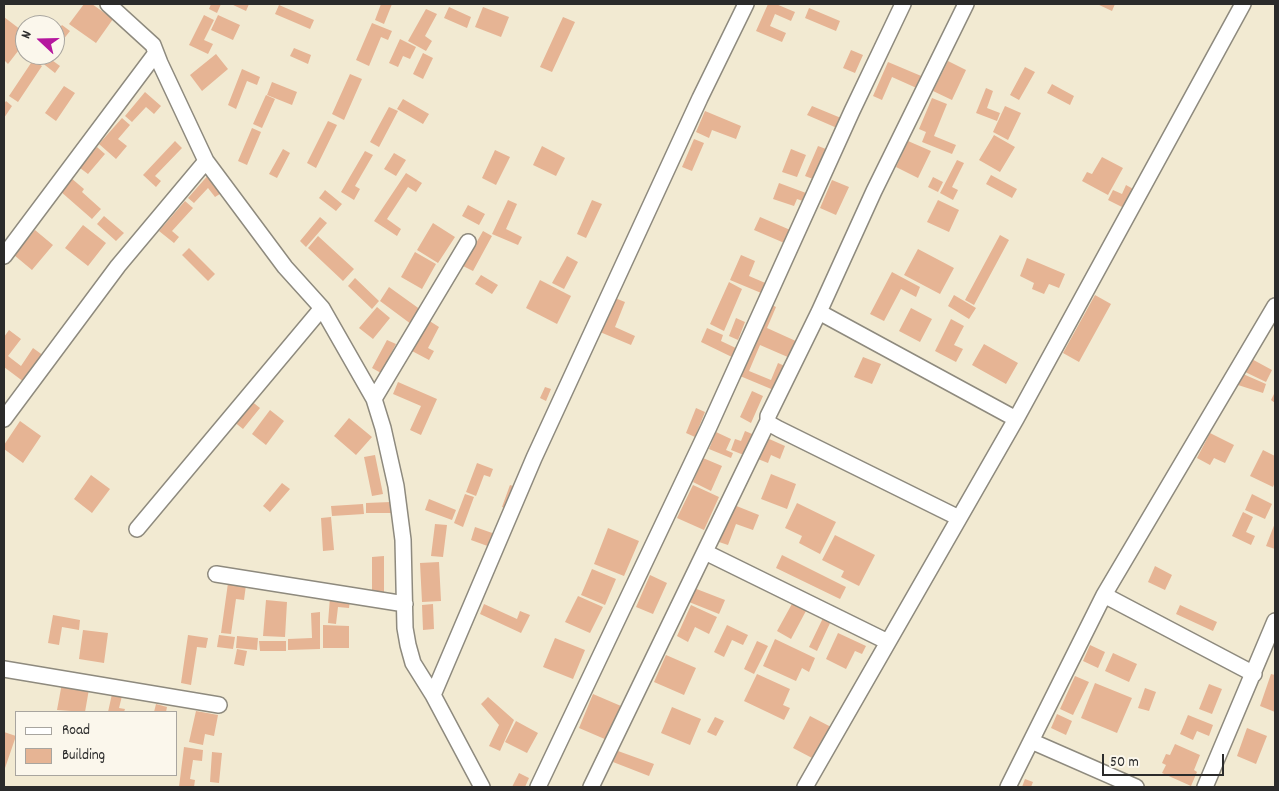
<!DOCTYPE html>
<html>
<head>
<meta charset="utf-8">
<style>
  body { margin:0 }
  #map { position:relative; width:1279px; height:791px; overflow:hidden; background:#f2ead2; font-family:Dekko,sans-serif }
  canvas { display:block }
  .frame { position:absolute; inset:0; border:5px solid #2b2b2b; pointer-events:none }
  .legend { position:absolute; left:15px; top:711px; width:162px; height:65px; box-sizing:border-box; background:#fbf7ec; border:1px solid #a8a59f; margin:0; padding:6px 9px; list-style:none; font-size:15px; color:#2b2b2b }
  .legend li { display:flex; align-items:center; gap:10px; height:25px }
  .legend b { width:25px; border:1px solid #a8a59f }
  .north { position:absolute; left:15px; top:15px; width:50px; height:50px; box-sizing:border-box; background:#fbf7ec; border:1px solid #a8a59f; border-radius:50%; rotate:291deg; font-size:14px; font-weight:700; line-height:20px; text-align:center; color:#2b2b2b }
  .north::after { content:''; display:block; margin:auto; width:18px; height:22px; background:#b5179e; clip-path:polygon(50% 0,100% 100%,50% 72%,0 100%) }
  .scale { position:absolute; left:1102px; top:754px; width:122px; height:22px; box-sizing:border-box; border:2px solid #2b2b2b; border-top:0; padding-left:6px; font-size:15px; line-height:18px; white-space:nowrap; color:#2b2b2b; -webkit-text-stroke:4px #fbf7ec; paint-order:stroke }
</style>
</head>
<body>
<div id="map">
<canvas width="1279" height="791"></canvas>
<div class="frame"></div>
<ul class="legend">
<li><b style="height:6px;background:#fff"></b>Road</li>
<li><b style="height:14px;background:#e6b494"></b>Building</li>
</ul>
<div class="north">N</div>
<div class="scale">50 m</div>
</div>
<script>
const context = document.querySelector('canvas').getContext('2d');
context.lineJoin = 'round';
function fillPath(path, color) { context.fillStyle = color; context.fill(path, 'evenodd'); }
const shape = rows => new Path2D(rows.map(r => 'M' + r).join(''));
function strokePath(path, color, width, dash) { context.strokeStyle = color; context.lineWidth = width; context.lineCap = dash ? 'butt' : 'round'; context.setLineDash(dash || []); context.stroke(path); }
const building = shape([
  [84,4,92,4,113,19,96,43,69,24],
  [211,4,221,4,217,13,209,9],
  [231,4,249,4,246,11],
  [381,4,392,4,384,24,375,20],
  [768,4,776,4,795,12,791,21,775,14,770,26,786,33,782,42,756,31],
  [1097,4,1115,4,1112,11],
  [279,5,314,20,310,29,275,14],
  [449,7,471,17,467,28,444,18],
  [483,7,509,17,501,37,475,27],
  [809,8,840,21,836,31,805,18],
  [426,9,437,14,425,36,432,41,426,51,408,41],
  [204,15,214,20,204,40,213,44,208,54,189,45],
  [218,15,240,25,233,40,211,30],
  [4,17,25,33,25,42,8,64,4,60],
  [563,17,575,22,552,72,540,67],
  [372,23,392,31,388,40,381,37,369,66,356,60],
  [62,25,70,31,55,50,55,33],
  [400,39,416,47,410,59,403,56,398,67,389,63],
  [294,48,311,55,308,64,290,56],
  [851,50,863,55,855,73,843,68],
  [423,53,433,58,423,79,413,74],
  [216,54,228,69,202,91,190,75],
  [38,55,51,55,49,58,60,66,55,73,36,58],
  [33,60,42,66,18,102,9,96],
  [948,61,966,70,952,100,933,91],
  [888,62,926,78,921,90,892,77,882,100,873,96],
  [1025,67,1035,72,1019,100,1010,95],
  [242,69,260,77,257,85,247,81,236,109,228,105],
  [350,74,362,79,344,120,332,114],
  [272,82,297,92,292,105,267,95],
  [1052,84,1074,96,1070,105,1047,93],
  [64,86,75,93,56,121,45,113],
  [986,88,993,91,987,108,1000,113,997,121,976,113],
  [145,92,161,106,154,114,146,107,132,122,125,116],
  [266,95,275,99,262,128,253,124],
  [932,98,947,104,934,136,956,145,952,154,922,142,926,132,919,129],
  [403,99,429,114,423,124,397,109],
  [6,101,12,106,4,118,4,104],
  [812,106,841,118,837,128,807,115],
  [1005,106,1021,113,1008,140,993,132],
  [389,107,398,111,379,147,370,142],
  [705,111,741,126,736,139,712,130,709,138,696,132],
  [122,118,130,125,118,139,127,146,116,159,99,144],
  [328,121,337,125,316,168,307,163],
  [252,128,261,132,247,165,238,161],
  [994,135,1015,147,1000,172,979,160],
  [694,139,704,143,692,171,682,167],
  [175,141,182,148,155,176,161,181,156,187,143,175],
  [908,141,931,151,918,178,896,167],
  [542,146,565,158,556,176,533,165],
  [818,146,826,149,813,179,805,176],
  [97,147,105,154,88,174,80,168],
  [283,149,290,153,277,178,269,174],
  [791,149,806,155,797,177,782,172],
  [495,150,510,157,496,185,482,178],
  [365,151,373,155,355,186,360,189,354,200,341,192],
  [394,153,406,160,396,176,384,169],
  [1102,157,1123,168,1108,195,1082,181,1087,172,1092,174],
  [957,160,964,163,952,187,958,190,953,200,940,193],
  [210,173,223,192,215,197,208,188,194,203,188,198],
  [406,173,422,183,416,192,408,187,387,219,401,229,397,236,374,221],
  [991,175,1017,189,1012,198,986,184],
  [933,177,943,182,938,192,928,187],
  [71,178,84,189,82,192,101,209,92,219,60,191],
  [832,180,849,187,836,215,820,208],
  [779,183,806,193,803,201,797,199,794,206,773,199],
  [1126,185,1135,190,1126,209,1108,200,1113,190,1122,194],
  [325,190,342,204,336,211,319,198],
  [508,200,517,204,506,229,522,237,518,245,492,234],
  [592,200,602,204,586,238,577,234],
  [938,200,959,210,949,232,927,222],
  [185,201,193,208,172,231,179,237,174,243,159,231],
  [468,205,485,214,479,225,462,216],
  [104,216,124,233,116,241,97,224],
  [320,217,327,223,306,247,300,241],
  [760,217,795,232,789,245,754,230],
  [433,223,455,237,438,263,417,250],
  [83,225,106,243,88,266,65,248],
  [35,230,53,245,32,270,14,255],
  [483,231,492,236,473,271,463,266],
  [1000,235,1009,240,974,305,965,300],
  [318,236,354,269,343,281,308,248],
  [189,248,215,274,208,281,182,255],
  [918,249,954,268,940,294,904,275],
  [415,252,436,264,422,289,401,277],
  [741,255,755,261,749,276,770,285,766,295,730,280],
  [567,256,578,262,564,289,552,283],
  [1027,258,1065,274,1059,288,1049,284,1044,294,1032,289,1034,283,1020,276],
  [892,272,920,287,916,297,901,289,884,321,870,314],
  [481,275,498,285,492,294,475,284],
  [355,278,379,301,372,309,348,286],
  [540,280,571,296,557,324,526,308],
  [729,282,742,289,724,331,710,324],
  [389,287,421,310,411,324,380,301],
  [954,295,976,308,969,319,948,306],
  [1095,295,1111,304,1079,362,1063,353],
  [615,298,625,302,615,327,635,336,631,345,600,332],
  [770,304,776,307,767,328,798,342,790,358,760,345,749,371,771,380,778,363,787,367,776,391,740,376],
  [377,307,390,318,373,339,359,328],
  [911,308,932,319,920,342,899,331],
  [736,318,745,322,738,340,729,336],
  [951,319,964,326,954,345,963,349,956,362,935,351],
  [428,320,439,327,428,348,434,351,429,360,412,351],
  [707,328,723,335,721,341,740,350,736,359,701,342],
  [9,330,21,339,8,356,21,366,33,348,44,356,24,382,4,367,4,337],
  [387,340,396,344,381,373,372,368],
  [984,344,1018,363,1006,384,972,365],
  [863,357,881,364,872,384,854,377],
  [1248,357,1272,370,1266,382,1241,370],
  [1243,374,1266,384,1263,393,1238,385],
  [398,382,437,399,421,435,410,430,421,406,393,394],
  [545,387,551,389,546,401,540,398],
  [752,391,763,396,751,423,740,417],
  [1275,392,1275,403,1271,400],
  [250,400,260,408,243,429,233,421],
  [696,408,705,412,695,437,686,433],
  [270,410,284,421,266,445,252,434],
  [349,418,372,437,356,455,334,436],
  [20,421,41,436,23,463,4,449,4,445],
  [745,431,757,436,749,457,731,450,735,439,741,441],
  [716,432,731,439,726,450,733,453,731,458,709,449],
  [1210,433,1234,445,1225,463,1214,458,1210,465,1197,458],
  [767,438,785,446,780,459,771,455,768,463,758,459],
  [1263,450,1275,456,1275,482,1273,487,1250,476],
  [375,455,383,494,372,496,364,457],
  [703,458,722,466,711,491,693,482],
  [477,463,493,469,490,477,484,475,476,496,466,492],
  [771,474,796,484,787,509,761,499],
  [91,475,110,489,92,513,74,499],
  [282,483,290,489,270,512,263,506],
  [510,485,519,488,510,510,502,507],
  [693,485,719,497,704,530,677,518],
  [465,494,474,497,463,527,454,523],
  [1252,494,1272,504,1265,519,1245,510],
  [429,499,456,510,452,520,425,510],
  [391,502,391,513,366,513,366,503],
  [797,503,836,522,820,554,799,543,802,536,785,528],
  [363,504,364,514,332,516,331,506],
  [734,505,759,515,753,530,736,524,728,545,719,542],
  [1243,512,1253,517,1246,532,1255,536,1251,545,1232,536],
  [331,517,334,550,323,551,321,518],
  [1275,523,1275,549,1266,546],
  [435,524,447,525,443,557,431,556],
  [475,527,498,535,493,548,471,540],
  [608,528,639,541,624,576,594,564],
  [835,535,875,555,859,586,841,577,844,571,822,560],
  [782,555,846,587,840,599,776,568],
  [384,556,384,593,372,593,372,557],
  [439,562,441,601,422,602,420,563],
  [1155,566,1172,575,1165,590,1148,582],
  [592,569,616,579,605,605,581,595],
  [650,575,667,583,653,614,636,607],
  [228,583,246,585,244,600,236,599,231,634,221,633],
  [694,588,725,600,719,614,689,602],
  [578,596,603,607,590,633,565,622],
  [330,597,350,599,349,608,338,607,336,624,328,623],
  [266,600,287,602,285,637,263,636],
  [793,602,807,609,791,639,777,631],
  [433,604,434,629,423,630,422,605],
  [484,604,517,619,520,611,530,615,521,633,480,614],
  [691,605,717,617,709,634,695,627,688,642,677,636],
  [1180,605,1217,622,1213,631,1176,614],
  [320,612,320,649,288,650,288,639,312,638,311,613],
  [53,615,80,620,79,630,62,627,59,645,48,643],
  [823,618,831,621,817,651,809,647],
  [323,625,349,626,349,648,323,648],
  [727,625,748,635,743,645,732,640,724,657,714,652],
  [83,630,108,633,104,663,79,659],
  [838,633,866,646,862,654,855,651,846,669,826,659],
  [188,635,208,638,206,648,197,647,191,685,181,683],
  [219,635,235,637,233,649,217,647],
  [237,636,258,638,257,650,236,648],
  [555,638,585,650,573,679,543,667],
  [775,639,815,658,809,672,802,668,796,681,763,666],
  [259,641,286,641,286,651,260,651],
  [757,641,768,646,754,674,744,669],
  [1090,645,1105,652,1098,668,1083,661],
  [237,649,247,651,244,666,234,664],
  [1113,653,1137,664,1129,682,1105,671],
  [666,655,696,668,684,695,654,682],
  [757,674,790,689,783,705,790,708,784,720,744,701],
  [1271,674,1275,675,1275,712,1260,706],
  [1075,676,1089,682,1073,715,1060,709],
  [62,683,89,689,85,712,57,710],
  [1095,683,1132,698,1117,733,1081,718],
  [1209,684,1222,689,1212,714,1199,709],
  [1145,688,1156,692,1149,711,1138,708],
  [112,694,122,696,119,708,125,709,124,712,108,712],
  [593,694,621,706,607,740,579,728],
  [488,697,514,720,500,751,489,746,499,725,481,704],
  [156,704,167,707,166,712,154,712],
  [672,707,701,719,690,745,661,733],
  [196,711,218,715,214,736,205,734,203,745,189,742],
  [1057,714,1072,721,1066,735,1051,728],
  [1188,715,1213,725,1209,736,1197,731,1193,740,1180,734],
  [810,716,831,727,814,759,793,748],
  [715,717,724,721,716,736,707,732],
  [516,721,538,733,527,753,505,742],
  [1247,728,1267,736,1256,764,1237,756],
  [4,732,16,736,4,771],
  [1175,744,1200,755,1194,770,1197,772,1191,786,1162,773,1166,765,1162,763,1166,754,1170,755],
  [184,747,203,750,202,761,193,760,190,779,195,780,194,787,179,787],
  [618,751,654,764,649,776,613,762],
  [212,752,222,753,219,783,210,782],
  [519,773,529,778,525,787,512,787],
  [1025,779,1033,782,1031,787,1022,787]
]);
const street = shape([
  [108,4,153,45,160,63,206,161,285,267,322,308,374,399,383,428,396,486,403,540,405,628,408,645,413,663,433,695,482,787],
  [4,256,156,53],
  [819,312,1016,419],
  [374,399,468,242],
  [4,419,118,266,206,161],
  [959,518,779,429,770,424,768,421,768,416,819,312,874,191,966,4],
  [137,529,322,308],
  [705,552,888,642],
  [216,574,405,604],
  [1104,595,1254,674],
  [4,669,219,705],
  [433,695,534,458,700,98,746,4],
  [1031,741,1136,787],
  [538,787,709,427,852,111,903,4],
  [591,787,768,421],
  [805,787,1016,419,1243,4],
  [1008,787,1104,595,1275,306],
  [1205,787,1275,621]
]);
fillPath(building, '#e6b494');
strokePath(street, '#8e8a7e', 18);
strokePath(street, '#fff', 15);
</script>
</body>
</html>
